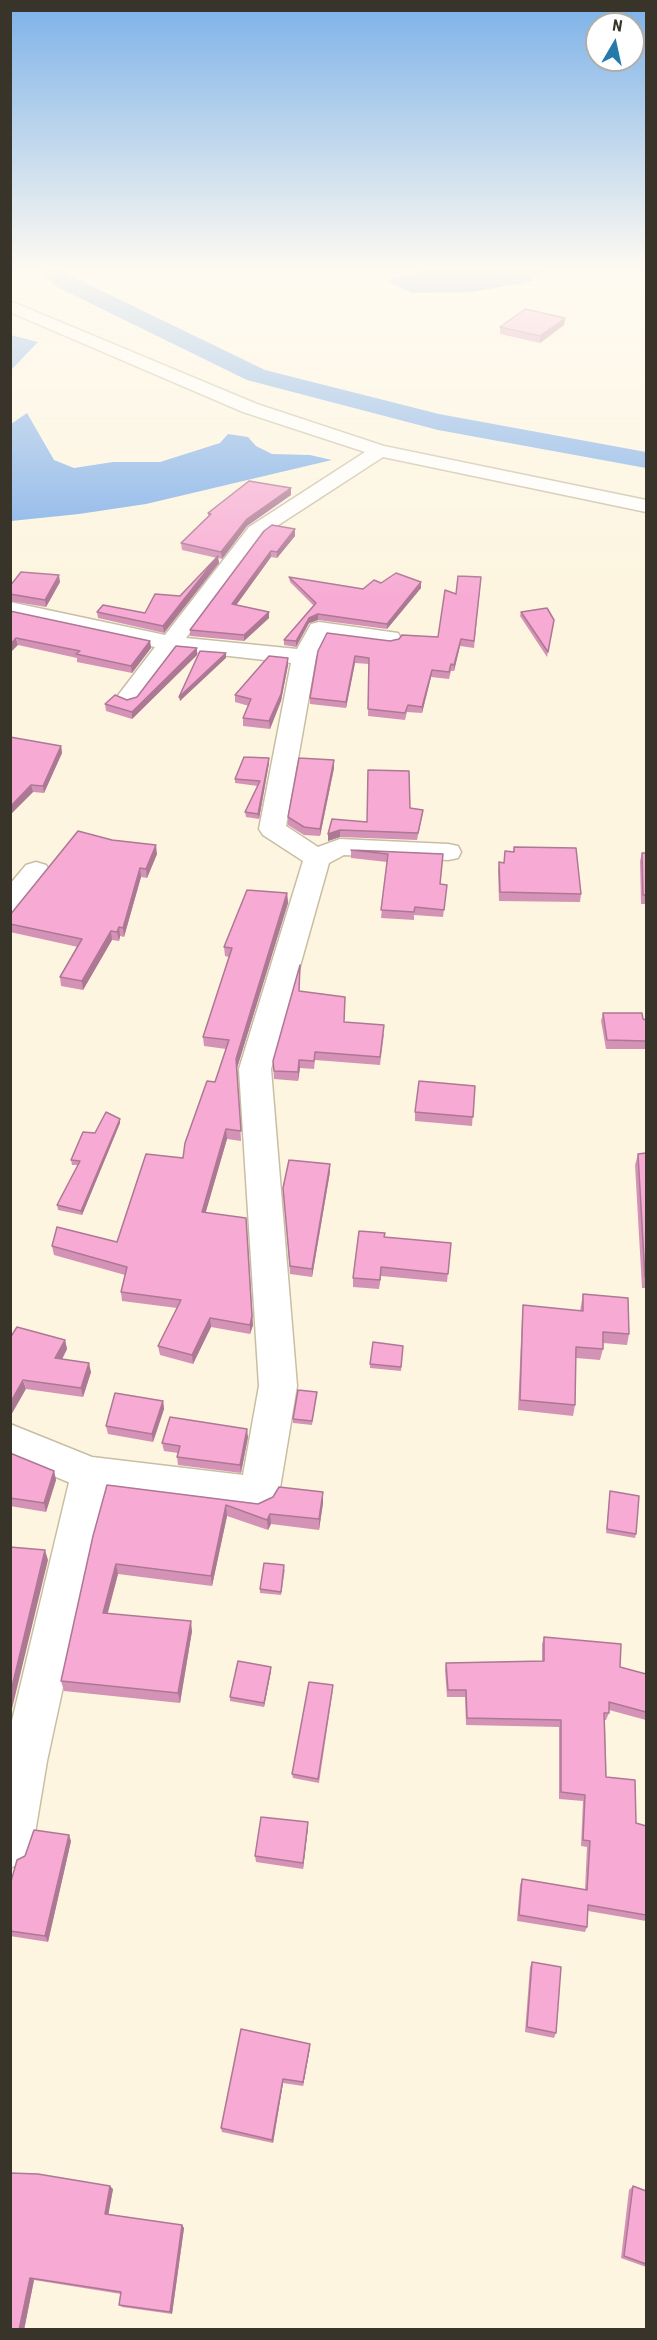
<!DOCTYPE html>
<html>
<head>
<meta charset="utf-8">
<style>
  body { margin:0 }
  #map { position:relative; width:657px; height:2340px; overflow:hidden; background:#fdf5df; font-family:"Roboto Condensed",sans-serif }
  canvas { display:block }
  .frame { position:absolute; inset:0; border:12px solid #383429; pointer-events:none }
  .north { position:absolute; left:585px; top:12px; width:60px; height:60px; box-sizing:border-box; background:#fff; border:2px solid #afaea9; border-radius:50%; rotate:9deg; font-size:16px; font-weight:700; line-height:24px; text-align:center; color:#383429 }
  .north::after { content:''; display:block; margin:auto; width:21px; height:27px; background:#2379a8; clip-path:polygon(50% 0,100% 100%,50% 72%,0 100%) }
</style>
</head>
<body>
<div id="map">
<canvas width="657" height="2340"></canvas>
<div class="frame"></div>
<div class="north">N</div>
</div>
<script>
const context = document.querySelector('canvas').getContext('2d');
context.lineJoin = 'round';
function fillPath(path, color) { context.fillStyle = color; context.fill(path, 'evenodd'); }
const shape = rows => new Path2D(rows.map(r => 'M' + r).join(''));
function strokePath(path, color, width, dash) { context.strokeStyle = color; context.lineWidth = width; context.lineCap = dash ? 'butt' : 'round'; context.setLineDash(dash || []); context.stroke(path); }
const water = shape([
  [429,269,547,269,529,282,473,292,412,293,387,281],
  [11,335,38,342,11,370,10,335],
  [27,413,54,460,74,468,113,462,160,462,220,443,228,434,248,437,256,446,272,454,310,455,332,460,146,504,79,514,11,521,11,424]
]);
const river = shape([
  [40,269,64,269,71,276,265,370,439,414,646,452,646,468,438,430,247,380,55,286,40,269]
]);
const street = shape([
  [10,301,257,404,384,446,646,500,646,512,383,457,263,535,186,638,297,649,311,624,319,622,398,633,401,638,398,643,390,645,326,637,316,657,286,826,318,847,340,839,448,844,458,846,461,852,458,858,448,860,344,855,329,863,271,1069,297,1386,279,1494,273,1506,259,1512,90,1491,10,1458,10,1424,92,1457,243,1475,259,1386,239,1069,303,861,263,835,259,829,291,663,176,650,136,703,128,705,120,703,116,698,155,647,10,616,10,602,165,635,249,527,365,452,243,412,10,312,10,301],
  [36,862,46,865,50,871,20,909,10,912,10,884,26,865,36,862]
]);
const secondary = shape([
  [90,1457,104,1462,109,1474,47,1761,33,1845,26,1861,10,1868,10,1729,71,1474,76,1462,90,1457]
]);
const wall = shape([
  [565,318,564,325,540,343,500,334,500,327],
  [291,488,291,495,247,526,222,559,218,558,219,563,164,633,98,618,97,612,145,613,180,596,217,558,182,550,181,543,208,516,208,513],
  [264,531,295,536,277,558,271,557,236,605,269,612,269,618,244,641,190,636,190,630],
  [289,577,363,589,381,583,421,588,387,629,318,620,309,623,296,647,284,645,284,640,314,606,290,582],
  [481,577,474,648,460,646,454,671,451,671,449,679,431,677,422,713,407,712,405,720,368,716,369,664,355,663,346,708,310,704,310,698,318,651,390,641,438,637,456,594],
  [60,582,46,607,10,601,10,586],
  [10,611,150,641,151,648,132,673,77,662,77,658,18,645],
  [521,612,554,620,547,657,520,616],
  [197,648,197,655,132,719,106,711,105,704,137,697],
  [288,665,281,701,270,729,243,726,243,718,249,706,235,702,235,695],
  [10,737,61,746,62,753,44,793,33,792,10,815],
  [334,760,334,768,320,836,304,835,288,825,288,817],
  [269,763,259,819,246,817,245,812,258,786,235,783,235,779],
  [410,808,423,810,422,817,417,840,340,837,328,841,328,834],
  [514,847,581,894,580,902,499,901,498,871,499,862,504,863,513,852],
  [351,850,443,854,440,884,446,892,443,917,414,915,414,920,381,918,387,862,351,858],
  [642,853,646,853,646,904,641,904,640,861],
  [157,854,147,878,141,877,124,937,120,936,119,941,112,940,83,990,61,986,60,977,78,947,10,932,10,915],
  [287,893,288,903,237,1068,241,1141,227,1139,205,1213,253,1325,250,1334,211,1327,193,1364,160,1355,158,1346,177,1308,122,1301,121,1292,125,1275,54,1255,52,1246,117,1242,183,1158,215,1082,226,1049,204,1046,203,1037,229,957,225,956,224,947],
  [300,973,299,991,345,1005,344,1022,384,1034,380,1065,315,1060,314,1069,300,1068,298,1081,274,1079,273,1061],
  [603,1013,646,1020,646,1053,646,1049,606,1049,601,1021],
  [475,1086,472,1126,415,1121,415,1112],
  [120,1119,120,1123,82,1215,58,1210,57,1205,78,1165,72,1165,71,1160,95,1133],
  [646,1153,646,1288,642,1288,635,1165,638,1154],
  [330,1172,312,1277,290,1274,284,1196],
  [384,1237,451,1243,447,1282,381,1276,379,1289,353,1287,353,1278],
  [583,1294,629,1334,627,1345,603,1343,603,1349,600,1360,576,1358,575,1405,573,1416,518,1410,522,1316,523,1305,580,1311],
  [10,1338,65,1340,67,1349,62,1359,91,1372,83,1397,26,1389],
  [403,1346,401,1371,370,1368,370,1364],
  [317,1392,312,1425,293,1423,293,1419],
  [163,1401,164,1409,153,1442,108,1434,106,1426],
  [248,1437,241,1473,178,1465,177,1457,178,1453,164,1451,162,1443],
  [10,1453,54,1471,56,1480,46,1512,10,1506],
  [107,1485,258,1504,323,1492,323,1503,319,1530,271,1524,268,1530,227,1516,212,1586,118,1574,108,1613,192,1631,180,1703,64,1691,61,1681],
  [610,1491,636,1534,635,1538,606,1533],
  [285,1569,281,1595,260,1593,260,1589],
  [544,1637,620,1667,646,1674,646,1720,609,1710,609,1713,606,1720,605,1720,606,1777,636,1823,646,1826,646,1921,588,1911,587,1927,585,1932,517,1921,520,1885,522,1879,585,1890,587,1847,581,1846,583,1801,559,1799,559,1727,466,1725,465,1697,447,1697,445,1670,446,1663,542,1661,542,1644],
  [271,1667,271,1671,264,1707,230,1701,230,1697],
  [333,1689,319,1783,293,1778,292,1774],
  [308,1828,303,1869,256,1862,255,1856],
  [71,1841,48,1942,10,1936,10,1885],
  [532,1962,556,2033,554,2038,525,2032,530,1967],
  [310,2048,303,2086,283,2083,273,2143,222,2132,221,2128],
  [10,2173,113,2189,108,2214,182,2225,184,2228,172,2314,122,2307,119,2305,121,2294,34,2280,24,2330],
  [633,2186,646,2191,646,2267,621,2258,629,2190]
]);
const shadedWall = shape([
  [565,318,564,325,540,343,540,336],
  [291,488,291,495,247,526,222,559,221,552,247,519],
  [295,529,295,536,277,558,277,552],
  [271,551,271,557,232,611,232,604],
  [218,556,219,563,164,633,163,626],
  [59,575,60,582,46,607,45,600],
  [421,582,421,588,387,629,387,624],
  [269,612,269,618,244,641,244,635],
  [318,614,318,620,309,623,296,647,296,641,309,618],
  [16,638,18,645,10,653,10,645],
  [461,639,460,646,454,671,454,665],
  [150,641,151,648,132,673,131,666],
  [197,648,197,655,132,719,132,712],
  [226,653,226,658,180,701,179,697],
  [355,656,355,663,346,708,346,702],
  [288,658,288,665,281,701,270,729,269,721],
  [432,670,431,677,422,713,422,707],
  [61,746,62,753,44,793,43,786],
  [269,758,269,763,259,819,258,814],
  [334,760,334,768,320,836,320,829],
  [31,785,33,792,10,815,10,807],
  [340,830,340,837,328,841,328,834],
  [156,845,157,854,147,878,146,869],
  [140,868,141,877,124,937,123,928],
  [287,893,288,903,237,1068,241,1141,236,1059],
  [119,927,120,936,119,941,117,932],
  [111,931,112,940,83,990,82,981],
  [299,1060,300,1068,298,1081,298,1072],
  [120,1119,120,1123,82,1215,81,1211],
  [226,1129,227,1139,203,1222,202,1212],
  [330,1164,330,1172,312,1277,312,1269],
  [247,1228,253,1325,250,1334,250,1325],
  [210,1318,211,1327,193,1364,192,1355],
  [65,1340,67,1349,58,1367,55,1358],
  [89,1363,91,1372,83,1397,81,1388],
  [23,1380,26,1389,10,1417,10,1403],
  [163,1401,164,1409,153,1442,152,1434],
  [247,1429,248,1437,241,1473,240,1465],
  [54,1471,56,1480,46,1512,44,1503],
  [323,1492,323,1503,319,1530,319,1519],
  [226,1505,227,1516,212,1586,211,1576],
  [270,1514,271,1524,268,1530,267,1520],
  [45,1550,48,1560,10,1717,10,1695],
  [116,1564,118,1574,105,1622,103,1613],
  [191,1621,192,1631,180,1703,178,1693],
  [271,1667,271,1671,264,1707,264,1703],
  [308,1822,308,1828,303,1869,303,1863],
  [69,1835,71,1841,48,1942,45,1936],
  [310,2044,310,2048,303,2086,303,2082],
  [283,2079,283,2083,273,2143,272,2140],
  [110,2186,113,2189,108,2217,105,2214],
  [182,2225,184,2228,172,2314,170,2312],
  [30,2278,34,2280,24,2330,19,2330]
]);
const building = shape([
  [525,309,565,318,540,336,500,327,525,309],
  [249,481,291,488,247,519,221,552,181,543,211,514,208,513,249,481],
  [272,525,295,529,277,552,271,551,232,604,269,612,244,635,190,630,264,531,272,525],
  [218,556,163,626,97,612,103,605,145,613,155,594,180,596,218,556],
  [21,572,59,575,45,600,10,594,10,586,21,572],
  [396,573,421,582,387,624,318,614,309,618,296,641,284,640,316,603,289,577,363,589,374,580,381,583,396,573],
  [458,576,481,577,474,641,461,639,454,665,451,664,449,672,432,670,422,707,408,705,405,713,368,709,369,658,355,656,346,702,310,698,318,651,327,633,390,641,399,639,402,635,438,637,445,590,456,594,458,576],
  [547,608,554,620,548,652,521,612,547,608],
  [10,611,150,641,131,666,76,654,80,651,16,638,10,645,10,611],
  [176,646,197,648,132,712,105,704,115,695,127,700,137,697,176,646],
  [200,651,226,653,179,697,200,651],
  [269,656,288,658,281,694,269,721,243,718,251,699,235,695,269,656],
  [10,737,61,746,43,786,31,785,10,807,10,737],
  [244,757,269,758,258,814,245,812,260,781,235,779,244,757],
  [299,758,334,760,320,829,304,827,288,817,299,758],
  [368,770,409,771,410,808,423,810,418,833,340,830,328,834,332,819,367,822,368,770],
  [78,831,112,840,156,845,146,869,140,868,123,928,119,927,117,932,111,931,82,981,60,977,82,939,10,924,10,915,78,831],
  [514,847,576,848,581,894,500,892,499,862,504,863,505,851,514,852,514,847],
  [351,850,443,854,440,884,447,885,444,910,415,907,414,912,381,910,388,854,351,850],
  [642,853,646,853,646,895,643,895,642,853],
  [247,890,287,893,236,1059,241,1131,226,1129,202,1212,246,1218,252,1316,250,1325,210,1318,192,1355,158,1346,181,1300,121,1292,127,1267,52,1246,57,1227,117,1242,146,1154,183,1158,185,1143,207,1081,215,1082,229,1040,203,1037,232,948,224,947,247,890],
  [300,965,299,991,345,997,344,1022,384,1025,380,1057,315,1052,314,1061,299,1060,298,1072,274,1071,273,1061,300,965],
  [603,1013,642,1013,643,1019,646,1020,646,1041,607,1040,603,1013],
  [419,1081,475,1086,473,1117,415,1112,419,1081],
  [106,1112,120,1119,81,1211,57,1205,80,1161,71,1160,83,1132,95,1133,106,1112],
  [646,1153,646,1277,645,1277,638,1154,646,1153],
  [289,1160,330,1164,312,1269,290,1266,283,1188,289,1160],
  [359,1231,385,1233,384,1237,451,1243,448,1274,381,1267,380,1280,353,1278,359,1231],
  [583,1294,628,1298,629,1334,603,1332,603,1349,576,1347,575,1405,520,1400,523,1305,583,1311,583,1294],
  [17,1327,65,1340,55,1358,89,1363,81,1388,23,1380,10,1403,10,1338,17,1327],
  [373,1342,403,1346,401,1367,370,1364,373,1342],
  [298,1390,317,1392,312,1421,293,1419,298,1390],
  [115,1393,163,1401,152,1434,106,1426,115,1393],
  [170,1417,247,1429,240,1465,177,1457,180,1446,162,1443,170,1417],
  [10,1453,54,1471,44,1503,10,1498,10,1453],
  [107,1485,258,1504,273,1497,279,1487,323,1492,319,1519,270,1514,267,1520,226,1505,211,1576,116,1564,103,1613,191,1621,178,1693,61,1681,93,1536,107,1485],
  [610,1491,639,1496,636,1534,607,1529,610,1491],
  [10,1547,45,1550,10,1695,10,1547],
  [264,1563,284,1565,281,1592,260,1589,264,1563],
  [544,1637,621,1644,620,1667,646,1674,646,1712,609,1702,609,1713,604,1713,606,1777,635,1780,636,1823,646,1826,646,1915,588,1905,587,1927,519,1915,522,1879,587,1890,590,1841,583,1840,585,1795,561,1792,561,1720,467,1718,466,1690,448,1690,446,1663,544,1661,544,1637],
  [238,1661,271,1667,264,1703,230,1697,238,1661],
  [309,1682,333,1685,318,1779,292,1774,309,1682],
  [261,1817,308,1822,303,1863,255,1856,261,1817],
  [34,1830,69,1835,45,1936,10,1931,10,1885,17,1860,25,1856,34,1830],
  [532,1962,561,1967,556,2033,527,2027,532,1962],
  [241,2029,310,2044,303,2082,283,2079,272,2140,221,2128,241,2029],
  [10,2173,38,2174,110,2186,105,2214,182,2225,170,2312,119,2305,121,2292,30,2278,19,2330,10,2330,10,2173],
  [633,2186,646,2191,646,2264,624,2256,633,2186]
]);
fillPath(water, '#7aace9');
fillPath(river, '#7aace9');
strokePath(street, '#c8bea4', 3);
strokePath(secondary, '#c8bea4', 3);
fillPath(street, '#fff');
fillPath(secondary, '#fff');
fillPath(wall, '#d493b6');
fillPath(shadedWall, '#ad7894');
fillPath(building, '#f7abd4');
strokePath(building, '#ad7894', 1.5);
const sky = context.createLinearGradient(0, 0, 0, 597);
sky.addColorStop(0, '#7cb1e8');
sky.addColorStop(0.45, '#fefaf1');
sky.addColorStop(1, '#fefaf100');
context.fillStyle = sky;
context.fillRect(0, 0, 657, 597);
</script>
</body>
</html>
